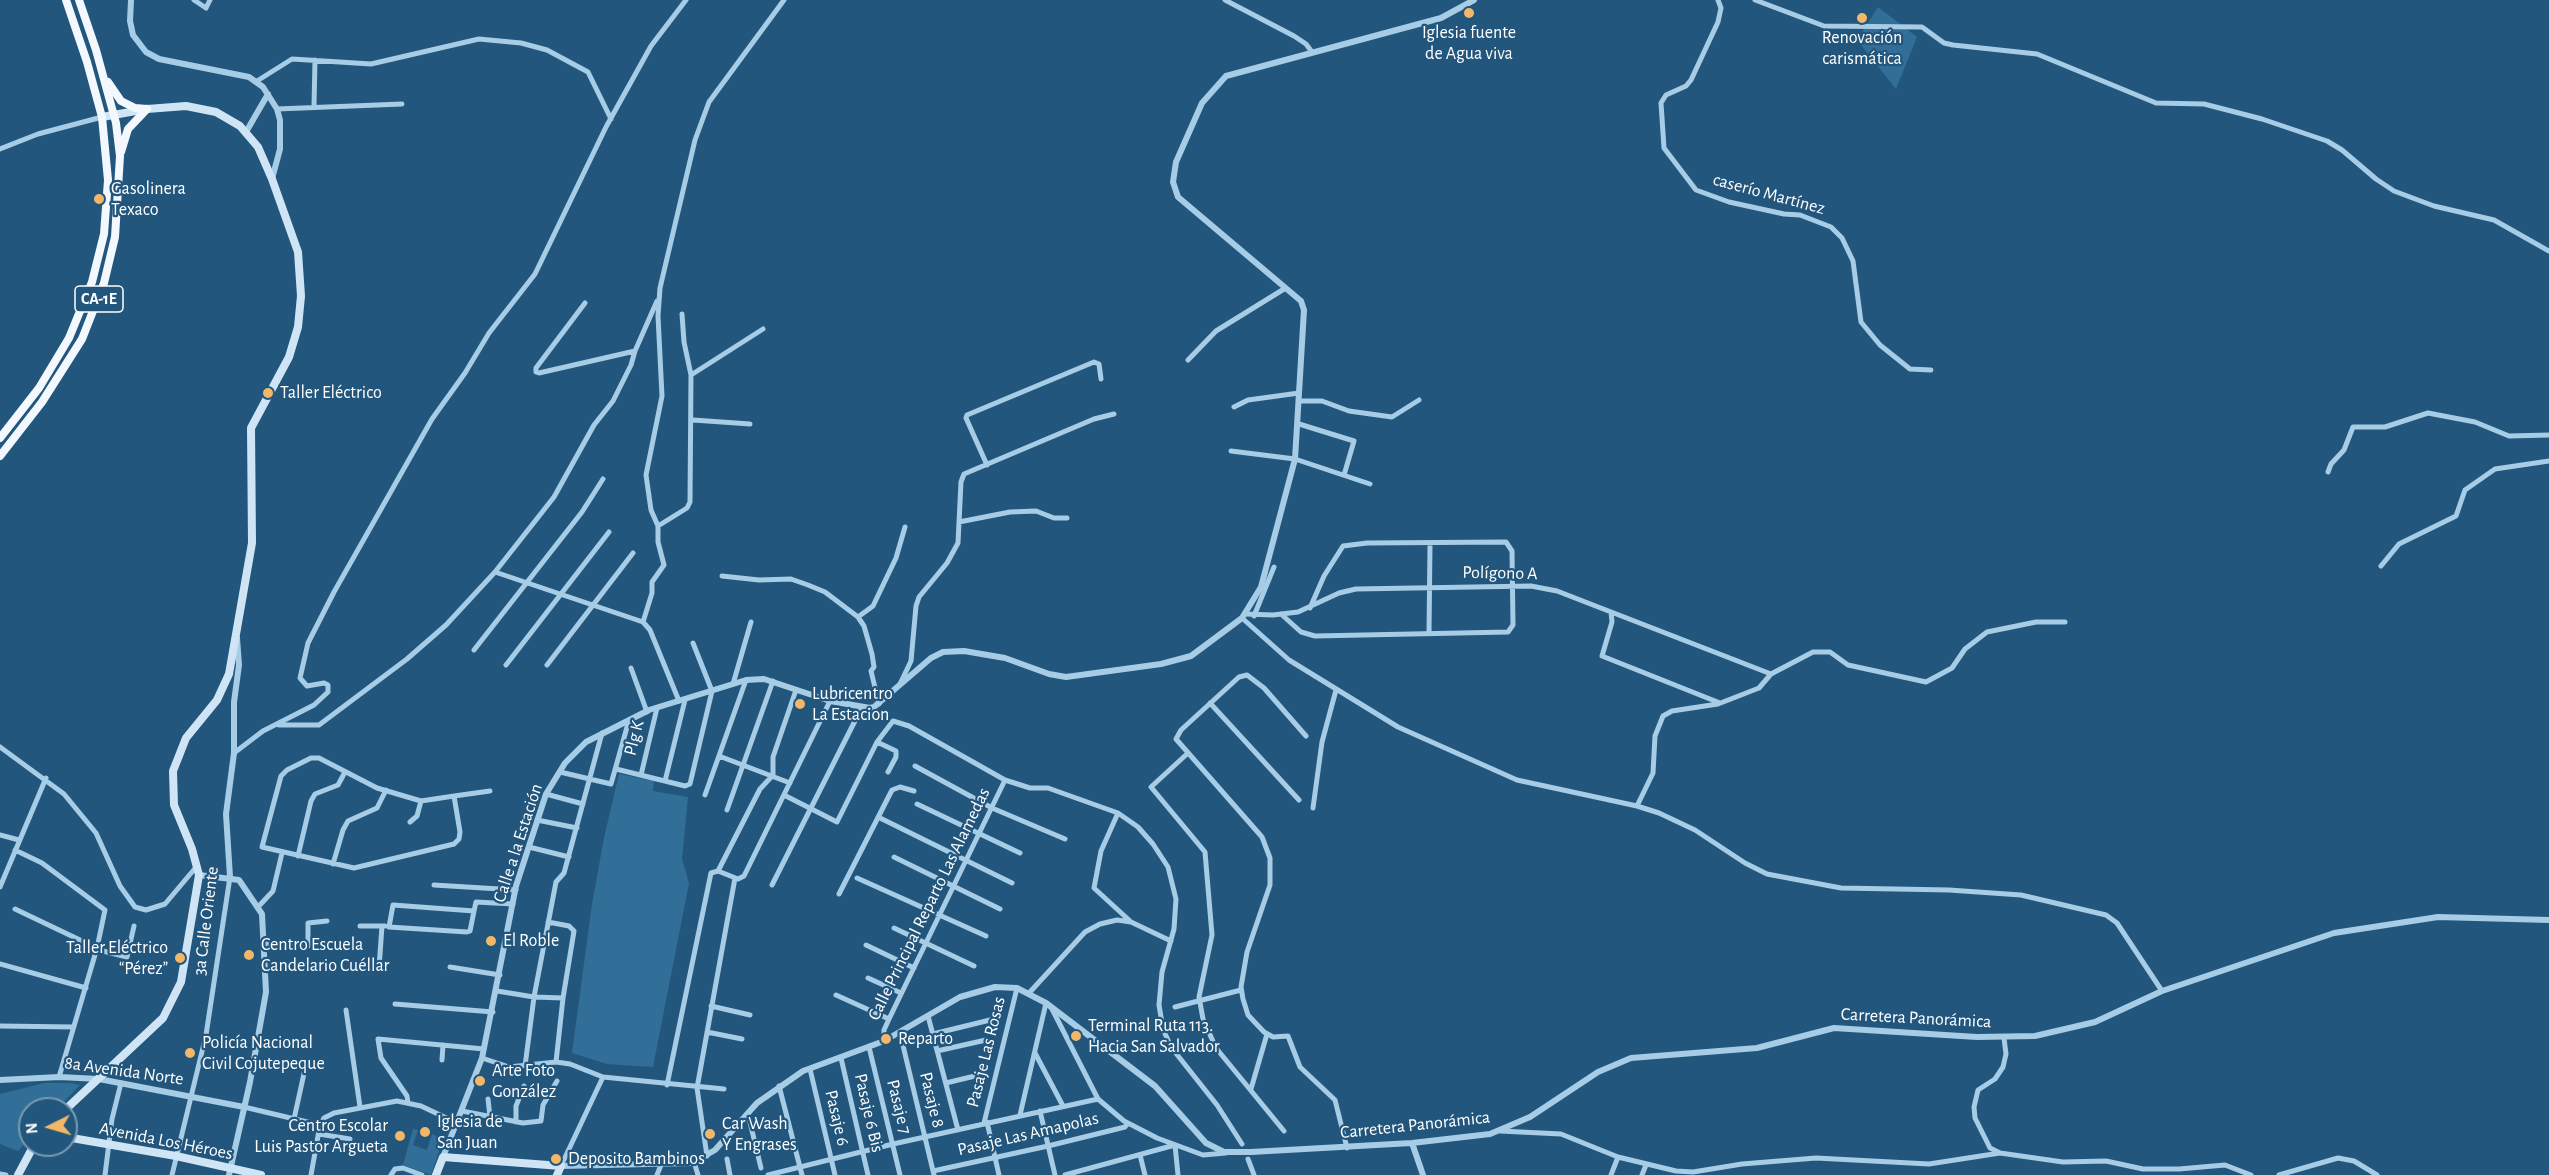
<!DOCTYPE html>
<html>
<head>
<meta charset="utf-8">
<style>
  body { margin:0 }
  #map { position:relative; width:2549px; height:1175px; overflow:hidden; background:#22567d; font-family:"Alegreya Sans",sans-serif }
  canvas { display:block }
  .north { position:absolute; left:18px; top:1097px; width:60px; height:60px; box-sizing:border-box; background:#22567d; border:2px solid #7a9ab1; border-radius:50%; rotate:265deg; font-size:16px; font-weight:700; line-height:24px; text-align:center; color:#fff }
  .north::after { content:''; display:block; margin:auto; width:21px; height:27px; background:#f2b768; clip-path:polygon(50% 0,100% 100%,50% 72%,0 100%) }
</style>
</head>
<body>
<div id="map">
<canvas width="2549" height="1175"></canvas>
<div class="north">N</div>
</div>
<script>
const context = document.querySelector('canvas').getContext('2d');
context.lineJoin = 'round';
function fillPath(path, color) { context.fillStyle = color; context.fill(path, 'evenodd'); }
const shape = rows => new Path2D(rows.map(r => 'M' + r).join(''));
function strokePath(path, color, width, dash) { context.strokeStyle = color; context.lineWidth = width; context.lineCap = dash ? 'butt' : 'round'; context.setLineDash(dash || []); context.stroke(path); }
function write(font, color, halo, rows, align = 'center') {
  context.font = font + ' "Alegreya Sans",sans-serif'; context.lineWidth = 4.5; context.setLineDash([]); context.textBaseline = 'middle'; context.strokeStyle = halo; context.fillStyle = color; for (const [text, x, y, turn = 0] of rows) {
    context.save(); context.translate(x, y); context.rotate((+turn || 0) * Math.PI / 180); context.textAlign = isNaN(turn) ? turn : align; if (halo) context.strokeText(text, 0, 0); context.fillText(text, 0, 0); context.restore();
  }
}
const green = shape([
  [1878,7,1917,37,1896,89,1857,40],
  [619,774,654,781,653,791,688,797,682,859,689,883,653,1067,607,1064,572,1053,592,904,604,838],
  [44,1083,71,1083,80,1085,57,1109,30,1109,30,1138,18,1151,0,1144,0,1094],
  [413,1129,418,1130,413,1145,427,1150,432,1134,443,1139,431,1175,403,1165]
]);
const minor = shape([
  [194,0,206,8,210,0],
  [1225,0,1294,36,1306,44,1312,52],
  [1718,0,1721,8,1718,22,1691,80,1686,86,1666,95,1661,103,1664,148,1696,190,1729,202,1784,214,1800,215,1831,227,1842,238,1853,261,1861,322,1880,345,1910,369,1931,370],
  [1755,0,1824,26,1922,27,1944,43,1953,45,2037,54,2156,103,2204,104,2262,119,2327,141,2342,150,2376,179,2394,191,2434,206,2494,220,2549,251],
  [257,81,292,59,371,64,479,39,521,43,547,50,588,72,611,119],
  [314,106,315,60],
  [277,109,402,104],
  [0,149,38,134,102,117],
  [585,303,536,368,536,372,539,373,635,351,657,301],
  [682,314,684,342,691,375],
  [1188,360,1216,331,1284,289],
  [1299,401,1322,401,1349,411,1392,417,1419,400],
  [1234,407,1248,400,1299,393],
  [693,420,750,424],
  [1299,424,1354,441,1344,475],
  [1231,451,1295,459,1370,484],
  [987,465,966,418,967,415,1094,362,1099,364,1101,379],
  [2328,472,2331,464,2344,450,2353,427,2385,427,2428,413,2475,422,2509,436,2549,435],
  [959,522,1010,512,1036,511,1054,518,1067,518],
  [658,526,687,508,690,502,691,375,763,329],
  [2381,566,2399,544,2456,516,2465,490,2495,469,2549,461],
  [495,572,643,622,650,630,679,701],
  [722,576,759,580,791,579,808,585,825,592,858,617,864,626,872,654,874,667,871,671,879,704],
  [1611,612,1612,622,1602,656,1720,703],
  [1245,614,1273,615,1298,612,1339,593,1356,589,1531,586,1557,591,1771,674],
  [1281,614,1301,632,1315,636,1508,632,1513,625,1512,551,1506,542,1367,543,1343,546,1324,576,1310,608],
  [1254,616,1274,567],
  [858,617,873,606,896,558,905,527],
  [1242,618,1289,660,1398,727,1517,780,1637,806,1659,813,1695,830,1745,863,1767,874,1841,888,1949,890,2021,895,2106,915,2117,923,2162,991],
  [643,622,652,593,652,582,664,565,658,542,658,526,651,510,646,475,662,396,658,316,660,288,695,140,709,102,784,0],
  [1429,633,1430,544],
  [474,650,582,512,603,479],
  [506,665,609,532],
  [547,665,633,553],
  [631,668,647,712],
  [733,684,751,622],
  [900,684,911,661,916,606,919,597,947,563,958,543,961,482,964,474,1094,419,1114,414],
  [1210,703,1299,800],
  [279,725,319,725,407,659,446,625,495,572,554,497,594,425,613,401,631,365,635,351],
  [1306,736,1264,688,1247,675,1239,677,1181,730,1176,739,1262,837,1270,858,1270,885,1247,952,1241,987,1243,999,1248,1015,1264,1032,1273,1037,1288,1036,1300,1067,1335,1100,1347,1148],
  [877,742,896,751,896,757,888,772],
  [0,747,64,794,96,833,120,886,135,907,146,910,165,904,197,866],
  [234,753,263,731,314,705,328,692,328,685,324,683,307,686,300,678,308,643,334,592,432,419,465,373,489,333,535,274,606,127,651,46,686,0],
  [1188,753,1151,787,1205,852,1212,935,1199,997,1203,1019,1216,1048,1284,1131],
  [719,756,790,783],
  [915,766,992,808,1065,839],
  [616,769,685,786,690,784,712,691,693,643],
  [560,772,611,784,629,720],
  [641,775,657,708],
  [665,781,685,700],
  [546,794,583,804],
  [705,795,746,680],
  [784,795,837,822,877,742,893,721,909,726,1005,780,1030,788,1048,788,1118,813,1138,827,1153,844,1168,867,1176,899,1174,929,1162,972,1159,1005,1163,1029,1171,1047,1217,1105,1242,1144],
  [454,796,460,832,459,839,454,844,354,868,262,847,281,776,287,770,311,758,319,758,377,788,421,801,454,796,490,791],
  [917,804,1020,853],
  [1637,806,1653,773,1655,736,1663,716,1672,711,1718,704,1759,688,1771,674,1813,652,1830,652,1848,665,1926,682,1952,668,1965,649,1987,632,2036,622,2065,622],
  [1313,808,1322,742,1336,690],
  [727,810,773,681],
  [1118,813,1101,851,1094,888,1130,921],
  [878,817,1012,883],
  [537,820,577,828],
  [410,822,417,816,421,801],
  [0,835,19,840],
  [529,847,569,857],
  [15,850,42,863,105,910,97,948,59,1077],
  [298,856,311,801,315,794,338,785,345,772],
  [894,857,1000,909],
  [333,864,343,830,348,821,377,808,386,790],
  [718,871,760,789,773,775,773,757,796,690],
  [857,878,986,936],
  [434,885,516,890],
  [772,885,862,707],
  [0,887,46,778],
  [839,894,892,790,900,787,914,791],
  [258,907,273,891,282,853],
  [15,909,103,951,127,957,134,926],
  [474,911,470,931,467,932,389,927,393,905,474,911,476,902,513,904],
  [548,922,569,926,574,931,563,998],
  [360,926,385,926],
  [894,928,974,966],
  [264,943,308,946,308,923,327,921],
  [866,945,914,968],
  [0,964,86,988],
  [450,967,500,975],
  [379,968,382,926],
  [868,978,901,993],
  [497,991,534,997,563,998,556,1062],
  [1030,992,1085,932,1100,924,1117,920,1131,922,1171,941],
  [836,995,889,1019],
  [395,1004,493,1012],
  [711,1006,750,1015],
  [1175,1007,1241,990],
  [1052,1009,1098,1099,1124,1121,1157,1138,1203,1155,1226,1153],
  [346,1010,360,1107],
  [928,1016,958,1130],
  [0,1026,74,1027],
  [707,1032,742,1039],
  [900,1033,934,1175],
  [933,1034,990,1020],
  [2004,1038,2006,1054,2003,1067,1995,1079,1978,1090,1974,1107,1975,1118,1990,1148,2000,1153,2063,1162,2106,1161,2143,1169,2179,1169,2225,1165,2251,1175],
  [884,1041,884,1030,889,1019,1005,780],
  [869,1047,900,1175],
  [937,1051,986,1040],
  [1035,1053,1063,1106],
  [482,1058,509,1067,556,1062,570,1064,603,1077,724,1089],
  [841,1058,868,1175],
  [442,1060,443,1045],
  [525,1066,534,997,556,882,564,873,602,733],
  [810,1069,835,1175],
  [946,1083,979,1075],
  [667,1085,711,873,718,871,738,879,744,876,830,701],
  [779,1086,802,1175],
  [1251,1089,1267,1034],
  [488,1099,490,1117],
  [408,1103,407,1096,381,1058,378,1039,484,1049],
  [244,1107,320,1125],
  [462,1111,523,1123,541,1121,543,1105,557,1081],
  [1040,1111,1055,1175],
  [748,1114,761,1168],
  [1020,1115,1046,1003],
  [294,1119,305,1069],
  [516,1122,516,1106,524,1086],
  [987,1122,999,1175],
  [984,1123,1017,988],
  [1500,1131,1561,1134,1618,1157,1676,1171,1693,1172,1742,1164,1816,1158,1929,1164,2000,1153],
  [319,1134,350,1139],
  [1140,1155,1145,1175],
  [707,1156,697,1088,735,878],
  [727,1159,730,1175],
  [1248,1159,1254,1175],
  [694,1162,698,1175],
  [561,1166,603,1077],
  [933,1171,1048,1146,1125,1127,1128,1123],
  [0,1174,6,1175],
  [105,1175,112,1119,121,1083],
  [172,1175,206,1035,230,877],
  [311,1175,320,1125,324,1118,334,1113,397,1101,421,1106,457,1123],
  [391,1175,395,1169,403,1168,422,1175],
  [657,1175,661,1165],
  [768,1175,893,1144,1098,1099],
  [1065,1175,1175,1145,1178,1175],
  [1611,1175,1618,1157],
  [1642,1175,1646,1165],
  [2279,1175,2338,1158,2354,1161,2377,1175]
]);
const tertiary = shape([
  [131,0,130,21,133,35,146,52,159,59,249,77,263,87,277,109,280,120,280,149,272,179],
  [246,132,268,94],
  [199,875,239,880,262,914,266,992,250,1082,229,1175],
  [230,877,226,814,234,753,234,702,239,665,237,638],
  [0,1080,59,1077,99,1079,244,1107],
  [1412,1143,1423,1175],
  [443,1157,482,1058,516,886,546,794,565,763,586,742,649,710,746,680,764,679,830,701,870,708,874,707,931,658,943,652,964,651,1005,658,1049,674,1066,677,1161,664,1191,656,1242,618,1261,587,1295,459,1304,310,1301,301,1178,197,1173,182,1176,162,1202,103,1226,76,1441,18,1474,0],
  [561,1166,692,1163,715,1150,757,1103,803,1071,884,1041,960,997,995,987,1017,988,1046,1003,1155,1086,1206,1143,1224,1152,1251,1152,1412,1143,1490,1134,1530,1117,1598,1072,1631,1058,1757,1048,1834,1028,1977,1037,2035,1036,2095,1022,2162,991,2334,933,2438,917,2549,920]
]);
const secondary = shape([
  [66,1109,163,1018,181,982,199,875,192,849,174,805,173,771,186,738,217,700,229,674,252,543,251,428,289,357,298,327,301,296,298,252,272,179,258,147,240,126,216,112,186,106,147,109,102,117],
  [66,1137,176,1156,261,1175],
  [18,1175,34,1145],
  [436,1175,443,1157,561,1166,557,1175]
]);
const trunk = shape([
  [108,82,121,101,135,108,147,109],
  [121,152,128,129,147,109],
  [0,438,39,388,69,338,92,282,104,234,108,180,102,117,87,62,66,0],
  [0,456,42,402,82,339,104,283,115,237,120,156,116,123,96,50,79,0]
]);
const markers = [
  [1469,13,6,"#f2b768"],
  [1862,18,6,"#f2b768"],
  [99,199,6,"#f2b768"],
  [268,393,6,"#f2b768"],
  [800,704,6,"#f2b768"],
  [491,941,6,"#f2b768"],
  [249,955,6,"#f2b768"],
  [180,958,6,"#f2b768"],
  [1076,1036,6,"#f2b768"],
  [886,1039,6,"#f2b768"],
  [190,1053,6,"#f2b768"],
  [480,1081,6,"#f2b768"],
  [425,1132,6,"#f2b768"],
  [710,1134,6,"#f2b768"],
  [400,1136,6,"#f2b768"],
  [556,1159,6,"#f2b768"]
];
const shields = [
  [99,299,48]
];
const shieldNames = [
  ["CA-1E",99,299]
];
const poiNames = [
  ["Iglesia fuente",1469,33,"center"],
  ["de Agua viva",1469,54,"center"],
  ["Renovación",1862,38,"center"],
  ["carismática",1862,59,"center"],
  ["Gasolinera",111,189],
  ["Texaco",111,210],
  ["Taller Eléctrico",280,393],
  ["Lubricentro",812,694],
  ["La Estacion",812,715],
  ["El Roble",503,941],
  ["Centro Escuela",261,945],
  ["Candelario Cuéllar",261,966],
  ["Taller Eléctrico",168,948,"right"],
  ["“Pérez”",168,969,"right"],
  ["Terminal Ruta 113.",1088,1026],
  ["Hacia San Salvador",1088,1047],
  ["Reparto",898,1039],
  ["Policía Nacional",202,1043],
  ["Civil Cojutepeque",202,1064],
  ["Arte Foto",492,1071],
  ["González",492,1092],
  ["Iglesia de",437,1122],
  ["San Juan",437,1143],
  ["Car Wash",722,1124],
  ["Y Engrases",722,1145],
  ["Centro Escolar",388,1126,"right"],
  ["Luis Pastor Argueta",388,1147,"right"],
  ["Deposito Bambinos",568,1159]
];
const streetNames = [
  ["caserío Martínez",1769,194,15],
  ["Polígono A",1500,573,1],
  ["Plg K",634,738,-76],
  ["Calle a la Estación",518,843,-72],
  ["Calle Principal Reparto Las Alamedas",929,904,-64],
  ["3a Calle Oriente",206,921,-83],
  ["Carretera Panorámica",1916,1018,3],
  ["Pasaje Las Rosas",986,1052,-76],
  ["8a Avenida Norte",124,1071,8],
  ["Pasaje 8",932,1100,76],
  ["Pasaje 7",899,1107,76],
  ["Pasaje 6 Bis",869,1113,77],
  ["Pasaje 6",837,1118,77],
  ["Carretera Panorámica",1415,1125,-6],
  ["Pasaje Las Amapolas",1028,1134,-13],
  ["Avenida Los Héroes",166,1141,11]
];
fillPath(green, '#326f98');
strokePath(minor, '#a6cce6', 5);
strokePath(tertiary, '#a6cce6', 6);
strokePath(secondary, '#cfe5f5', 8);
strokePath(trunk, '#f3f8fe', 8);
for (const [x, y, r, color] of markers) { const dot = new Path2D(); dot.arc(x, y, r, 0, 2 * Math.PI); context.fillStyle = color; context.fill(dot); strokePath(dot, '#22567d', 2); }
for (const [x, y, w] of shields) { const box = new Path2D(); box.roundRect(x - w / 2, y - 13, w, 26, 4.5); context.fillStyle = '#22567d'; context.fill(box); strokePath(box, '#fff', 1.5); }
write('bold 16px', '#fff', null, shieldNames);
write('18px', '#fff', '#22567d', poiNames, 'left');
write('18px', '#fff', '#22567d', streetNames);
</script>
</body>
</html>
